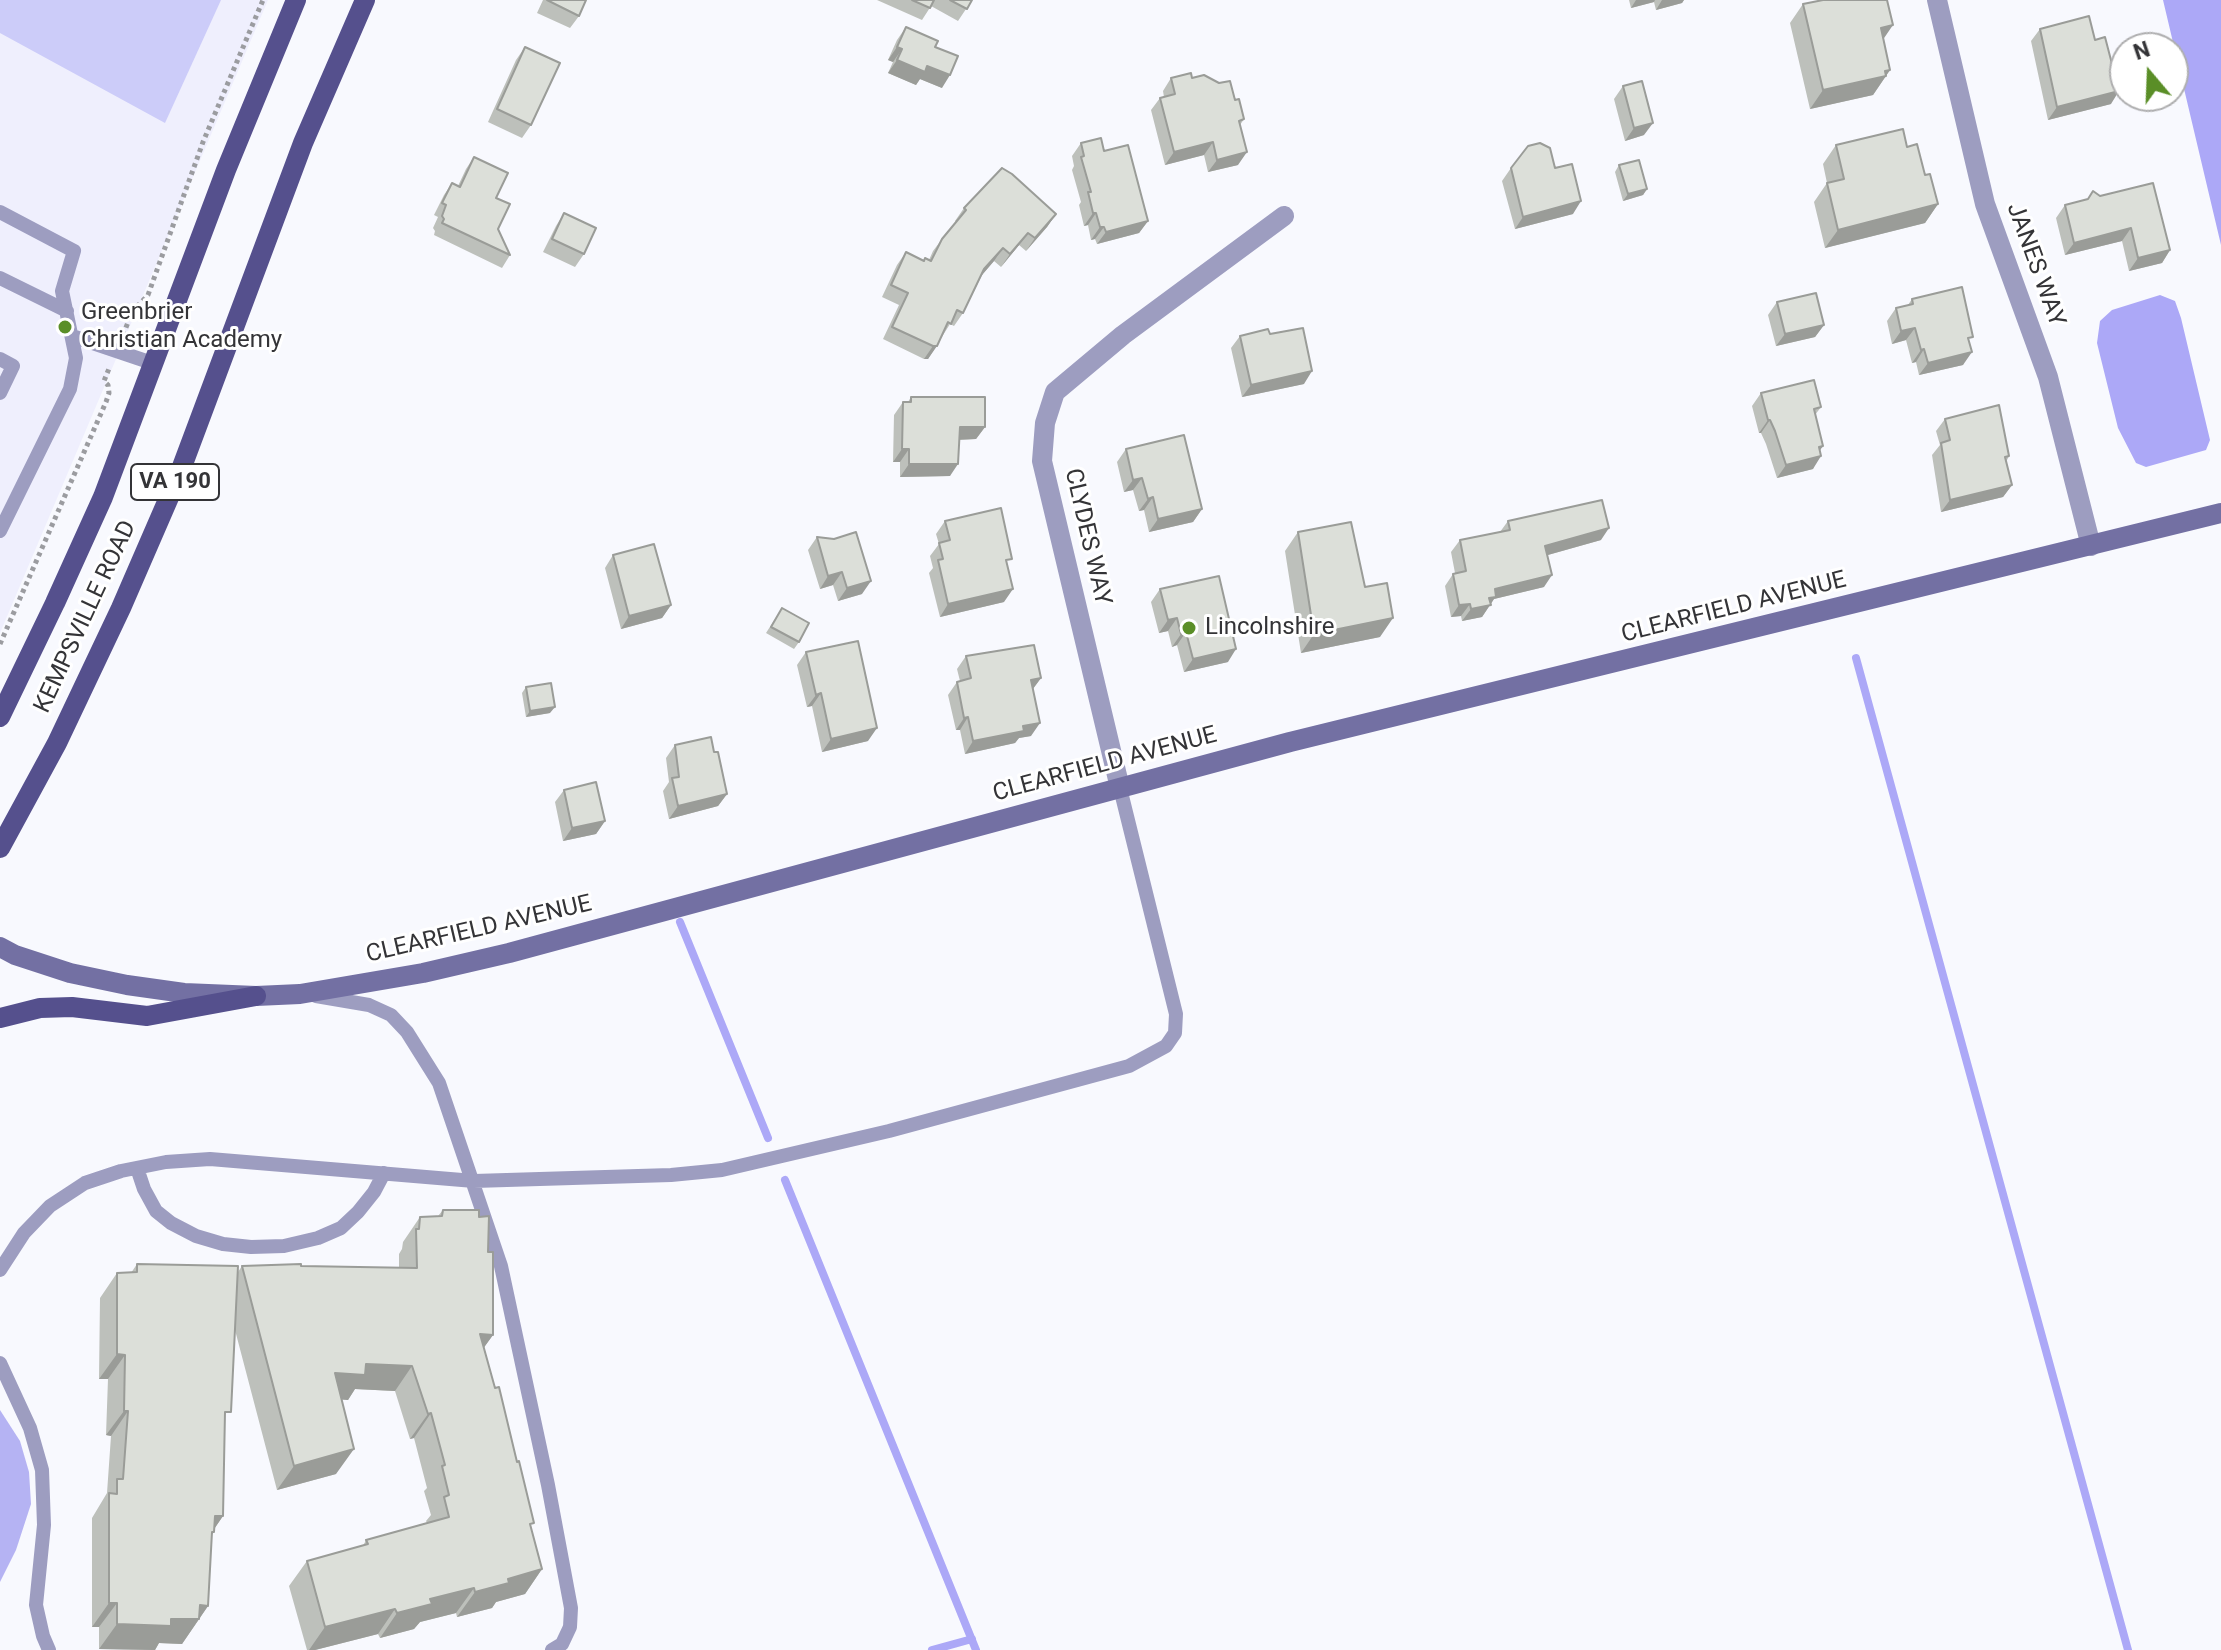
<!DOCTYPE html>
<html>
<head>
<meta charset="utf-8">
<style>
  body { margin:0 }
  #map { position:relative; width:2221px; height:1650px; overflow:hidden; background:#f8f9fe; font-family:Roboto,sans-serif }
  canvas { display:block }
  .north { position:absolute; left:2109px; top:32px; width:80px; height:80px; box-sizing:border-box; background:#fff; border:2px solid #aeaeaf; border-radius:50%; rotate:341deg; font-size:22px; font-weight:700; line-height:32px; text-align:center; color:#343437 }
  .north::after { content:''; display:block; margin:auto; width:28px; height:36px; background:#5a8e27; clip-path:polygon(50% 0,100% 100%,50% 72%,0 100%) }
</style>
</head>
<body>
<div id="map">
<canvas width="2221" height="1650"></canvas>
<div class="north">N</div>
</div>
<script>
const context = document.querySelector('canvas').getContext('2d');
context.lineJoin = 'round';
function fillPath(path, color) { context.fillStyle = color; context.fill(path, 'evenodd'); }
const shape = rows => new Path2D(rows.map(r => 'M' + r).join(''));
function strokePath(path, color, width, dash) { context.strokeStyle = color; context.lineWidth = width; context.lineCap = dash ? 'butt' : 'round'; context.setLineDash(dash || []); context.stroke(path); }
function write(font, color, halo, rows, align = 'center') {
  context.font = font + ' Roboto,sans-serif'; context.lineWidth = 6; context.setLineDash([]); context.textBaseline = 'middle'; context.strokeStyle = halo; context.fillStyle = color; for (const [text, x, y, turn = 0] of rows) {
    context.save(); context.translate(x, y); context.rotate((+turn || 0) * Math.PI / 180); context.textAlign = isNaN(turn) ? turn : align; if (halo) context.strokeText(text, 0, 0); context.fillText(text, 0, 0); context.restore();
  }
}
const built = shape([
  [0,0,268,0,0,633]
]);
const green = shape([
  [0,0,221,0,165,123,0,33]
]);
const forest = shape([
  [0,1410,20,1441,29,1472,31,1504,16,1550,0,1582]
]);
const water = shape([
  [2163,0,2221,0,2221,245],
  [2160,295,2175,301,2181,318,2210,440,2206,450,2146,467,2136,463,2118,428,2097,343,2100,321,2112,310]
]);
const stream = shape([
  [1856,658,2128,1650],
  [680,922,768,1138],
  [785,1180,976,1650],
  [932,1650,972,1639]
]);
const path = shape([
  [123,335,132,312,148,295,203,142,263,0],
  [0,644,106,402,109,393,108,385,104,381,110,366]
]);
const lane = shape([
  [0,212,74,251,62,291,76,358,70,389,0,531],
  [0,278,67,311],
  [72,336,155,364],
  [0,359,13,366,0,393],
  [316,996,369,1005,391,1015,407,1032,439,1083,501,1266,548,1485,571,1608,570,1627,562,1644,552,1650],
  [137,1168,144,1189,156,1211,171,1223,196,1236,223,1244,251,1247,284,1246,318,1238,341,1228,358,1212,374,1192,384,1173],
  [0,1270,24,1233,50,1206,85,1183,121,1171,166,1162,210,1159,474,1181,671,1175,722,1170,889,1131,1129,1066,1166,1046,1175,1033,1176,1014,1120,788],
  [0,1363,30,1428,42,1470,44,1525,36,1605,43,1636,49,1650]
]);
const street = shape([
  [1937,0,1985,204,2048,377,2091,546],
  [1120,788,1042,461,1045,423,1055,392,1123,335,1284,216]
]);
const secondary = shape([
  [0,947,15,955,70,973,127,985,184,993,256,996,300,994,423,973,509,953,1290,742,2221,513]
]);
const primary = shape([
  [0,717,55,603,103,497,226,170,296,0],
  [0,848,57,743,121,608,180,472,303,143,365,0],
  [0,1018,40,1008,72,1007,147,1016,256,996]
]);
const wall = shape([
  [543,0,586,0,579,16,570,28,537,13],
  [877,0,972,0,958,21,931,6,922,20],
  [1629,0,1684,0,1682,3,1656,10,1654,2,1631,8],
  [1803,4,1883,39,1890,70,1873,95,1810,109,1790,23],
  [906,27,935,47,942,88,920,79,916,85,888,73,893,62,888,60,897,40],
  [2040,29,2111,104,2048,120,2031,41],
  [525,47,531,125,522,138,488,122,516,60],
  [1171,78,1192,78,1235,100,1244,119,1240,125,1238,165,1208,172,1204,155,1165,165,1151,110,1160,98,1164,97,1163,91],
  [1623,86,1644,135,1625,141,1614,99],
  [1081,143,1104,151,1148,221,1139,233,1097,244,1095,239,1091,240,1088,225,1084,226,1079,205,1081,202,1072,170,1074,166,1072,156],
  [1836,145,1907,147,1938,204,1925,223,1825,248,1814,202,1827,183,1823,164],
  [474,157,496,198,498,229,510,255,502,268,434,235,435,231,433,228,438,217,434,215,444,195,452,183,458,186,466,169],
  [1619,165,1647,189,1643,195,1623,201,1615,172],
  [1511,168,1555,168,1573,214,1515,229,1502,181],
  [2087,199,2170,250,2162,263,2129,271,2122,241,2065,255,2056,218,2065,205],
  [964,208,1056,214,1047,227,1026,251,1019,245,1001,267,994,261,982,275,963,313,954,326,950,324,928,359,924,359,883,339,899,305,882,297,897,265,906,252,923,261,929,260,933,251,942,239,956,222,955,221],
  [564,213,584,254,575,267,543,252,556,226],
  [1912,299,1969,342,1963,365,1919,375,1916,362,1912,363,1906,340,1892,344,1887,321,1896,308,1908,305],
  [1777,302,1824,325,1815,337,1776,346,1768,315],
  [1240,336,1304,384,1242,397,1231,348],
  [1761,393,1821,407,1815,415,1823,446,1820,450,1813,469,1777,478,1766,444,1761,433,1759,433,1752,406],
  [911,397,985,427,976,439,959,440,950,476,900,477,900,462,893,462,894,415,903,402,908,402],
  [1945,419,2009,456,2006,462,2012,485,2003,497,1941,512,1932,455,1940,445,1936,431],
  [1126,449,1202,509,1193,522,1149,532,1144,510,1139,511,1133,490,1124,492,1117,462],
  [945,521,1007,565,1004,602,940,617,929,573,933,568,930,556,939,544,936,534],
  [1508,521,1601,540,1548,555,1544,587,1494,599,1482,617,1462,621,1461,616,1451,617,1445,586,1453,574,1455,573,1451,552,1460,540,1500,532],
  [1298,532,1365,587,1380,637,1301,653,1285,551],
  [817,537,862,594,838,601,833,585,820,589,808,550],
  [613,555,671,605,662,618,621,629,605,568],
  [1160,589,1228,662,1184,672,1177,645,1172,647,1168,631,1159,633,1151,602],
  [782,608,799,642,794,649,766,633],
  [806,652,868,741,822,752,812,706,807,707,797,665],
  [966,656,1041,678,1033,689,1031,736,1019,738,1015,743,965,754,960,730,956,730,948,695,957,682,960,681,957,669],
  [526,687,550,713,526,717,522,693],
  [675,745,714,752,727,794,718,806,669,819,663,791,669,782,666,758],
  [564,790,605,821,596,834,563,841,555,802],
  [443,1210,479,1217,488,1252,493,1335,484,1347,542,1569,525,1594,496,1602,492,1608,457,1617,456,1613,420,1622,414,1629,380,1638,378,1634,315,1650,307,1650,289,1586,307,1561,363,1546,366,1540,427,1523,426,1521,431,1515,424,1491,427,1488,414,1438,410,1439,395,1391,355,1389,348,1400,341,1399,336,1474,277,1490,235,1330,224,1421,223,1516,214,1529,214,1532,211,1536,208,1606,182,1644,159,1643,155,1650,99,1649,99,1627,92,1627,92,1518,107,1493,111,1436,106,1435,108,1379,99,1379,100,1298,117,1273,131,1273,137,1264,238,1272,242,1266,399,1268,399,1254,402,1249,403,1242,420,1217,438,1216]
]);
const shadedWall = shape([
  [1636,0,1655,0,1654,2,1631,8],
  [1662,0,1684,0,1682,3,1656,10],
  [1893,25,1880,44,1881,28],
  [897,47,902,49,893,62,888,60],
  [897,60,927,66,950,75,942,88,920,79,916,85,888,73],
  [1890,70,1873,95,1810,109,1823,90],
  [2119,91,2111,104,2048,120,2057,107],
  [1653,123,1644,135,1625,141,1634,128],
  [1213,142,1204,155,1165,165,1174,152],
  [1247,152,1238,165,1208,172,1217,160],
  [1647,189,1643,195,1623,201,1628,194],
  [1581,201,1573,214,1515,229,1523,217],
  [1938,204,1925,223,1825,248,1838,230],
  [1093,213,1096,213,1088,225,1084,226],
  [1056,214,1047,227,1026,251,1035,238],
  [1148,221,1139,233,1097,244,1106,232],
  [1100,227,1104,227,1095,239,1091,240],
  [2131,228,2122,241,2065,255,2074,243],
  [1028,233,1019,245,1001,267,1010,254],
  [1003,248,994,261,976,282,984,269],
  [2170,250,2162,263,2129,271,2138,258],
  [1824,325,1815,337,1776,346,1785,334],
  [1915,328,1906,340,1892,344,1901,331],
  [933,346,937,346,928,359,924,359],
  [1924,349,1916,362,1912,363,1921,350],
  [1972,352,1963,365,1919,375,1928,363],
  [1312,371,1304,384,1242,397,1251,385],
  [1768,420,1770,420,1761,433,1759,433],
  [960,427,985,427,976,439,951,440],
  [1823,446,1814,458,1821,456,1813,469,1777,478,1786,465,1819,447],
  [902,449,909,449,900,462,893,462],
  [909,464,958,464,950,476,900,477],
  [1142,478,1133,490,1124,492,1133,480],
  [2012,485,2003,497,1941,512,1950,500],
  [1153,497,1144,510,1139,511,1148,499],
  [1202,509,1193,522,1149,532,1158,519],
  [1609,528,1601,540,1537,558,1545,546],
  [842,572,833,585,820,589,828,576],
  [1552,575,1544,587,1494,599,1482,617,1462,621,1471,609,1495,589],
  [871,581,862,594,838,601,847,588],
  [1013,589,1004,602,940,617,948,604],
  [1470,604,1461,616,1451,617,1459,605],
  [671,605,662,618,621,629,629,616],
  [1177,618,1168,631,1159,633,1168,620],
  [1393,618,1380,637,1301,653,1314,634],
  [1186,632,1177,645,1172,647,1181,634],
  [1236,649,1228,662,1184,672,1193,659],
  [1041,678,1032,690,1031,680],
  [821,693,812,706,807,707,816,695],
  [555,707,550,713,526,717,530,711],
  [968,717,960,730,956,730,964,718],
  [1040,723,1031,736,1019,738,1015,743,965,754,973,741,1023,726],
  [877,728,868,741,822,752,831,739],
  [727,794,718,806,669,819,678,806],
  [605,821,596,834,563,841,572,828],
  [480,1334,493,1335,475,1360],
  [117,1354,125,1355,108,1379,99,1379],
  [366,1364,412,1366,395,1391,355,1389,348,1400,317,1398,335,1373],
  [124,1411,128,1411,111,1436,106,1435],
  [431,1413,414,1438,410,1439,428,1414],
  [354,1449,336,1474,277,1490,294,1466],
  [215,1516,223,1516,206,1541],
  [542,1569,525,1594,496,1602,492,1608,457,1617,475,1592,508,1579],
  [474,1588,456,1613,420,1622,414,1629,380,1638,397,1613,430,1599],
  [109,1603,117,1603,99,1627,92,1627],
  [200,1605,208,1606,182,1644,159,1643,155,1650,99,1649,117,1624,171,1619],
  [395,1609,378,1634,315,1650,309,1650,325,1627]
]);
const building = shape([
  [547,0,586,0,579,16,547,0],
  [912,0,934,0,930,8,912,0],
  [950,0,972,0,967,9,950,0],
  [1823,0,1887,0,1893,25,1881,28,1890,70,1885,71,1886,76,1823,90,1803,4,1823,0],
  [2089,16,2095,40,2105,37,2119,91,2057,107,2040,29,2089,16],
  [906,27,938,41,935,47,958,56,950,75,927,66,925,72,897,60,902,49,897,47,906,27],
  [525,47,560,63,531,125,497,109,525,47],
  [1191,73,1192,78,1204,75,1219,83,1230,81,1235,100,1239,99,1244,119,1239,121,1247,152,1217,160,1213,142,1174,152,1160,98,1175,94,1171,78,1191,73],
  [1642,81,1653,123,1634,128,1623,86,1642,81],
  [1903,129,1907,147,1917,144,1925,175,1930,174,1938,204,1838,230,1827,183,1844,179,1836,145,1903,129],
  [1101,138,1104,151,1128,145,1148,221,1106,232,1104,227,1100,227,1096,213,1093,213,1088,192,1091,192,1081,157,1084,156,1081,143,1101,138],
  [1540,143,1550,148,1555,168,1572,164,1581,201,1523,217,1511,168,1528,146,1540,143],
  [474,157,508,173,496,198,510,204,498,229,510,255,442,223,444,219,442,216,446,205,442,203,452,183,460,187,474,157],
  [1639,160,1647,189,1628,194,1619,165,1639,160],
  [1002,168,1012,174,1056,214,1035,238,1028,233,1010,254,1003,248,984,269,963,313,957,310,951,324,948,322,937,346,933,346,892,327,908,293,891,285,906,252,924,261,925,258,931,261,942,239,966,210,964,208,1002,168],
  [2153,183,2170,250,2138,258,2131,228,2074,243,2065,205,2088,199,2093,191,2100,196,2153,183],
  [564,213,596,228,584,254,552,239,564,213],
  [1962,287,1973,337,1968,338,1972,352,1928,363,1924,349,1921,350,1915,328,1901,331,1896,308,1913,304,1912,299,1962,287],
  [1816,293,1824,325,1785,334,1777,302,1816,293],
  [1303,328,1312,371,1251,385,1240,336,1268,329,1270,334,1303,328],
  [1814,380,1821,407,1814,409,1823,446,1819,447,1821,456,1786,465,1775,431,1770,420,1768,420,1761,393,1814,380],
  [911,397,985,397,985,427,960,427,958,464,909,464,909,449,902,449,903,402,911,402,911,397],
  [1999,405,2009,456,2005,457,2012,485,1950,500,1941,443,1950,440,1945,419,1999,405],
  [1184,435,1202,509,1158,519,1153,497,1148,499,1142,478,1133,480,1126,449,1184,435],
  [1602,500,1609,528,1545,546,1552,575,1495,589,1496,597,1489,598,1491,605,1471,609,1470,604,1459,605,1453,574,1466,571,1460,540,1510,530,1508,521,1602,500],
  [1001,508,1012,559,1006,560,1013,589,948,604,938,560,943,559,939,543,950,540,945,521,1001,508],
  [1351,522,1365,587,1387,583,1393,618,1314,634,1298,532,1351,522],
  [856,532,871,581,847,588,842,572,828,576,817,537,834,539,856,532],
  [654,544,671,605,629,616,613,555,654,544],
  [1219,576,1236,649,1193,659,1186,632,1181,634,1177,618,1168,620,1160,589,1219,576],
  [782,608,809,623,799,642,771,627,782,608],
  [858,641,877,728,831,739,821,693,816,695,806,652,858,641],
  [1034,645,1041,678,1031,680,1040,723,1023,726,1024,731,973,741,968,717,964,718,957,682,971,678,966,656,1034,645],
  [551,683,555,707,530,711,526,687,551,683],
  [711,737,714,752,718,752,727,794,678,806,672,778,679,777,675,745,711,737],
  [596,782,605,821,572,828,564,790,596,782],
  [443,1210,479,1210,479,1217,489,1216,488,1252,493,1252,493,1335,480,1334,495,1388,499,1387,517,1462,519,1461,534,1523,530,1524,542,1569,508,1579,509,1583,475,1592,474,1588,430,1599,432,1604,397,1613,395,1609,325,1627,307,1561,368,1544,366,1540,449,1517,444,1497,449,1495,442,1466,445,1465,431,1413,428,1414,412,1366,366,1364,365,1375,335,1373,354,1449,294,1466,242,1266,301,1264,301,1266,417,1268,416,1229,419,1229,420,1217,442,1216,443,1210],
  [137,1264,238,1266,231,1412,225,1412,223,1516,215,1516,214,1532,212,1532,208,1606,200,1605,199,1619,171,1619,171,1626,117,1624,117,1603,109,1603,109,1493,117,1494,117,1479,123,1479,128,1411,124,1411,125,1355,117,1354,117,1273,137,1272,137,1264]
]);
const markers = [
  [65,327,8,"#5a8e27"],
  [1189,628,8,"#5a8e27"]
];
const shields = [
  [175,482,88]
];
const shieldNames = [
  ["VA 190",175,482]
];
const streetNames = [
  ["JANES WAY",2035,265,70],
  ["CLYDES WAY",1087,537,77],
  ["CLEARFIELD AVENUE",1734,608,-14],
  ["KEMPSVILLE ROAD",86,617,-65],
  ["CLEARFIELD AVENUE",1105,765,-15],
  ["CLEARFIELD AVENUE",479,930,-13]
];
const poiNames = [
  ["Greenbrier",81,313],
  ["Christian Academy",81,341],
  ["Lincolnshire",1205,628]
];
fillPath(built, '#efeffd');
fillPath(green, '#ccccf9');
fillPath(forest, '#b5b3f3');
fillPath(water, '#aca8f7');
strokePath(stream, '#aca8f7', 8);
strokePath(path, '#9b9ca0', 5, [4, 4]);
strokePath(lane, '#9d9dc0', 14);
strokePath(street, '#9d9dc0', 20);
strokePath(secondary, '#7370a3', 20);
strokePath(primary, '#55508d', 20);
fillPath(wall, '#bdc0bb');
fillPath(shadedWall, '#9a9c98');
fillPath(building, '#dcdfd9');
strokePath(building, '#9a9c98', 2);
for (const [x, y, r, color] of markers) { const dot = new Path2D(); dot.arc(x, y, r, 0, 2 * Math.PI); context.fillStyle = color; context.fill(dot); strokePath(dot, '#fff', 3); }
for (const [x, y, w] of shields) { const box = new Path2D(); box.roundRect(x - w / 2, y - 18, w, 36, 6); context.fillStyle = '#fff'; context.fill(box); strokePath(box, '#343437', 2); }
write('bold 22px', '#343437', null, shieldNames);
write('24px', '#343437', '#fff', streetNames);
write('24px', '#343437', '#fff', poiNames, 'left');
</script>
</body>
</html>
